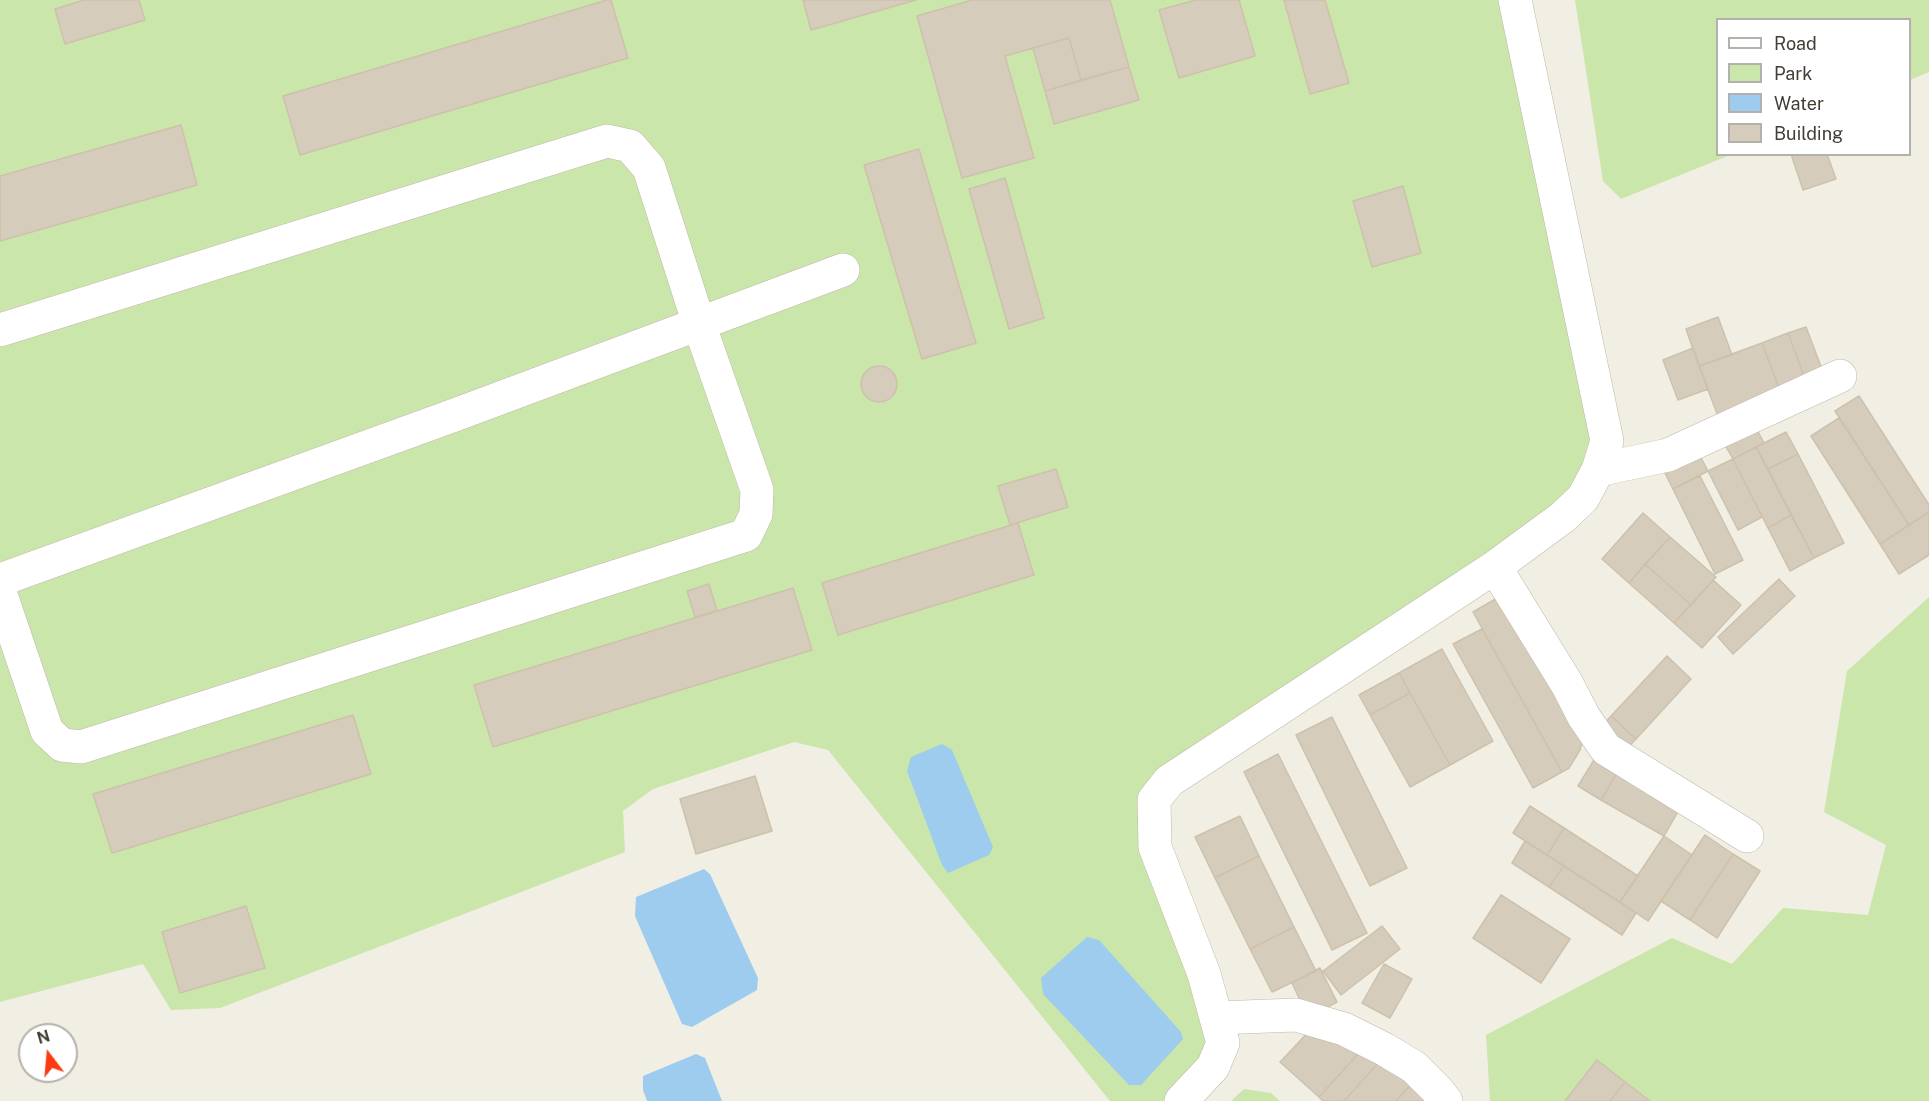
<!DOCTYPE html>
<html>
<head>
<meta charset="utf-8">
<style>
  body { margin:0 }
  #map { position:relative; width:1929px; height:1101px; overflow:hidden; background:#f1eee3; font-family:"Public Sans",sans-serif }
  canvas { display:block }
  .legend { position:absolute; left:1716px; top:18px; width:195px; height:138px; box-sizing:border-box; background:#fff; border:2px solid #b4b1ad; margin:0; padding:8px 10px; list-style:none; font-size:18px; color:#433d33 }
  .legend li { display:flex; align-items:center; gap:12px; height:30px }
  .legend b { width:30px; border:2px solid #b4b1ad }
  .north { position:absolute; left:18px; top:1023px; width:60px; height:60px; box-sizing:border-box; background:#fff; border:2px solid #b4b1ad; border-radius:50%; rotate:344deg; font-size:16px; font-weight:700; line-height:24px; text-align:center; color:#433d33 }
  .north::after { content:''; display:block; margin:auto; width:21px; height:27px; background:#f93c13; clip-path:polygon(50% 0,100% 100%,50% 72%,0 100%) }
</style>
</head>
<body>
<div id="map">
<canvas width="1929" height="1101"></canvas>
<ul class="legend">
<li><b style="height:8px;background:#fff"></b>Road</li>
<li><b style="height:16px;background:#cae6ab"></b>Park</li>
<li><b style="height:16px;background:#9eccef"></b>Water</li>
<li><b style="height:16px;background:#d6ccbc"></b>Building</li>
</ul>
<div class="north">N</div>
</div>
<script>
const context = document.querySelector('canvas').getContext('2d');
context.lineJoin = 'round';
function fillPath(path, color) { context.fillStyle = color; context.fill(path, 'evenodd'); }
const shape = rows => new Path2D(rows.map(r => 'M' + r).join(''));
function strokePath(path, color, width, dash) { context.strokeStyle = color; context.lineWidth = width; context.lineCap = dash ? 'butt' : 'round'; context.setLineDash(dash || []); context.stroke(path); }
const green = shape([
  [0,0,1504,0,1593,424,1582,478,1559,504,1155,775,1210,1036,1198,1068,1165,1101,1110,1101,828,750,794,742,653,789,623,811,625,852,220,1008,171,1010,143,964,0,1002],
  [1575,0,1929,0,1929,72,1910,80,1910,20,1718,20,1718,154,1730,155,1621,199,1603,181],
  [1929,597,1929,1101,1490,1101,1486,1035,1672,938,1732,964,1783,908,1868,915,1886,845,1824,812,1847,671],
  [1244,1089,1271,1093,1280,1101,1231,1101]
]);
const water = shape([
  [942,744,952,750,993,847,989,855,948,873,942,865,907,771,911,757],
  [704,869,710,874,758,978,757,990,692,1027,682,1024,635,916,636,897],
  [1087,937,1099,940,1181,1032,1183,1039,1141,1085,1129,1085,1043,994,1041,978],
  [696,1054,705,1058,722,1101,647,1101,643,1090,643,1076]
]);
const building = shape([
  [84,0,139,0,145,20,65,44,55,9,84,0],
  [607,0,611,0,628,58,300,155,283,96,607,0],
  [803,0,916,0,811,30,803,0],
  [972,0,1110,0,1129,67,1081,80,1069,38,1005,56,1034,158,962,178,917,16,972,0],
  [1196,0,1239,0,1255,56,1179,78,1159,10,1196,0],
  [1284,0,1325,0,1349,83,1310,94,1284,0],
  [1069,38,1081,80,1045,91,1033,48,1069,38],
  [1129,67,1139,100,1054,124,1045,91,1129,67],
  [181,125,197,185,0,241,0,176,181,125],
  [919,149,976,343,922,359,864,165,919,149],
  [1791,154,1827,154,1836,179,1803,190,1791,154],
  [1005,178,1044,318,1009,329,969,189,1005,178],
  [1403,186,1421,253,1372,267,1353,201,1403,186],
  [1718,317,1732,355,1699,366,1686,329,1718,317],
  [1806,327,1825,377,1807,384,1788,333,1806,327],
  [1788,333,1807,384,1781,394,1762,343,1788,333],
  [1762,343,1784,401,1721,424,1699,366,1762,343],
  [1693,348,1708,389,1678,400,1663,360,1693,348],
  '861 384a18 18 0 1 1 36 0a18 18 0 1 1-36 0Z',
  [1859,396,1929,505,1929,512,1909,525,1835,411,1859,396],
  [1839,418,1909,525,1880,544,1811,436,1839,418],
  [1753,422,1764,443,1733,459,1721,438,1753,422],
  [1786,432,1798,454,1768,469,1756,447,1786,432],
  [1756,447,1791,515,1768,528,1733,459,1756,447],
  [1798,454,1844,543,1814,558,1768,469,1798,454],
  [1700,456,1708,471,1673,489,1665,473,1700,456],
  [1733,459,1762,517,1738,530,1708,471,1733,459],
  [1056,469,1068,507,1010,525,998,486,1056,469],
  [1700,476,1743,560,1715,574,1673,489,1700,476],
  [1929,512,1929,555,1899,574,1880,544,1929,512],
  [1643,513,1670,537,1629,583,1602,559,1643,513],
  [1791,515,1814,558,1790,571,1768,528,1791,515],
  [1018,523,1034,575,838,635,822,583,1018,523],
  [1670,537,1716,577,1691,605,1645,564,1670,537],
  [1645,564,1691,605,1674,623,1629,583,1645,564],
  [1779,579,1795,596,1733,654,1718,637,1779,579],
  [1713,580,1741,605,1702,648,1674,623,1713,580],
  [709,584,717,611,695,617,687,591,709,584],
  [793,588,812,650,493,747,474,685,793,588],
  [1506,593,1584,733,1580,750,1569,768,1562,772,1473,612,1506,593],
  [1482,629,1562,772,1533,788,1453,644,1482,629],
  [1442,649,1493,741,1450,765,1399,673,1442,649],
  [1667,656,1691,679,1636,739,1611,716,1667,656],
  [1399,673,1410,693,1370,715,1359,695,1399,673],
  [1410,693,1450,765,1410,787,1370,715,1410,693],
  [353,715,371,774,112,853,93,794,353,715],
  [1611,716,1636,739,1622,754,1598,731,1611,716],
  [1332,717,1407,868,1370,886,1296,735,1332,717],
  [1278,754,1367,933,1332,950,1244,772,1278,754],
  [1594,760,1617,773,1601,800,1578,786,1594,760],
  [1617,773,1679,810,1664,836,1601,800,1617,773],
  [755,776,772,831,696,854,680,799,755,776],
  [1530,806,1564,828,1547,855,1513,833,1530,806],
  [1240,816,1259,856,1215,878,1195,837,1240,816],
  [1564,828,1638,876,1620,902,1547,855,1564,828],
  [1705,835,1733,854,1690,920,1661,901,1705,835],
  [1664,836,1692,855,1648,921,1620,902,1664,836],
  [1525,841,1564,866,1549,887,1512,863,1525,841],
  [1733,854,1760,871,1717,938,1690,920,1733,854],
  [1259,856,1294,927,1250,949,1215,878,1259,856],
  [1564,866,1636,913,1622,935,1549,887,1564,866],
  [1501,895,1570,939,1541,983,1473,938,1501,895],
  [246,906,265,968,180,993,162,932,246,906],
  [1382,926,1400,949,1341,995,1323,971,1382,926],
  [1294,927,1316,971,1272,992,1250,949,1294,927],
  [1384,964,1412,979,1390,1018,1362,1003,1384,964],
  [1320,968,1337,1002,1308,1017,1292,983,1320,968],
  [1315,1025,1366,1045,1319,1097,1280,1062,1315,1025],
  [1366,1045,1382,1059,1344,1101,1323,1101,1319,1097,1366,1045],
  [1382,1059,1416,1079,1396,1101,1344,1101,1382,1059],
  [1597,1060,1625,1082,1610,1101,1565,1101,1597,1060],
  [1416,1079,1437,1101,1396,1101,1416,1079],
  [1625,1082,1650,1101,1610,1101,1625,1082]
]);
const minor = shape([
  [0,330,607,141,630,146,649,168,699,324,757,490,756,514,746,535,81,747,62,745,47,731,0,592],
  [1598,470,1668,455,1840,376],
  [1495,567,1567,684,1584,717,1606,749,1747,836],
  [0,580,452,416,843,270],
  [1216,1018,1296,1015,1344,1029,1384,1049,1414,1067,1438,1091,1446,1101],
  [1181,1101,1213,1067,1223,1043,1204,974,1155,847,1154,800,1169,781,1495,567,1563,517,1583,498,1598,470,1607,441,1515,0]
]);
fillPath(green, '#cae6ab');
fillPath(water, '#9eccef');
fillPath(building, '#d6ccbc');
strokePath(building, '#cec1ac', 1.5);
strokePath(minor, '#c0b8a9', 34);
strokePath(minor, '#fff', 33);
</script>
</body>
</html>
